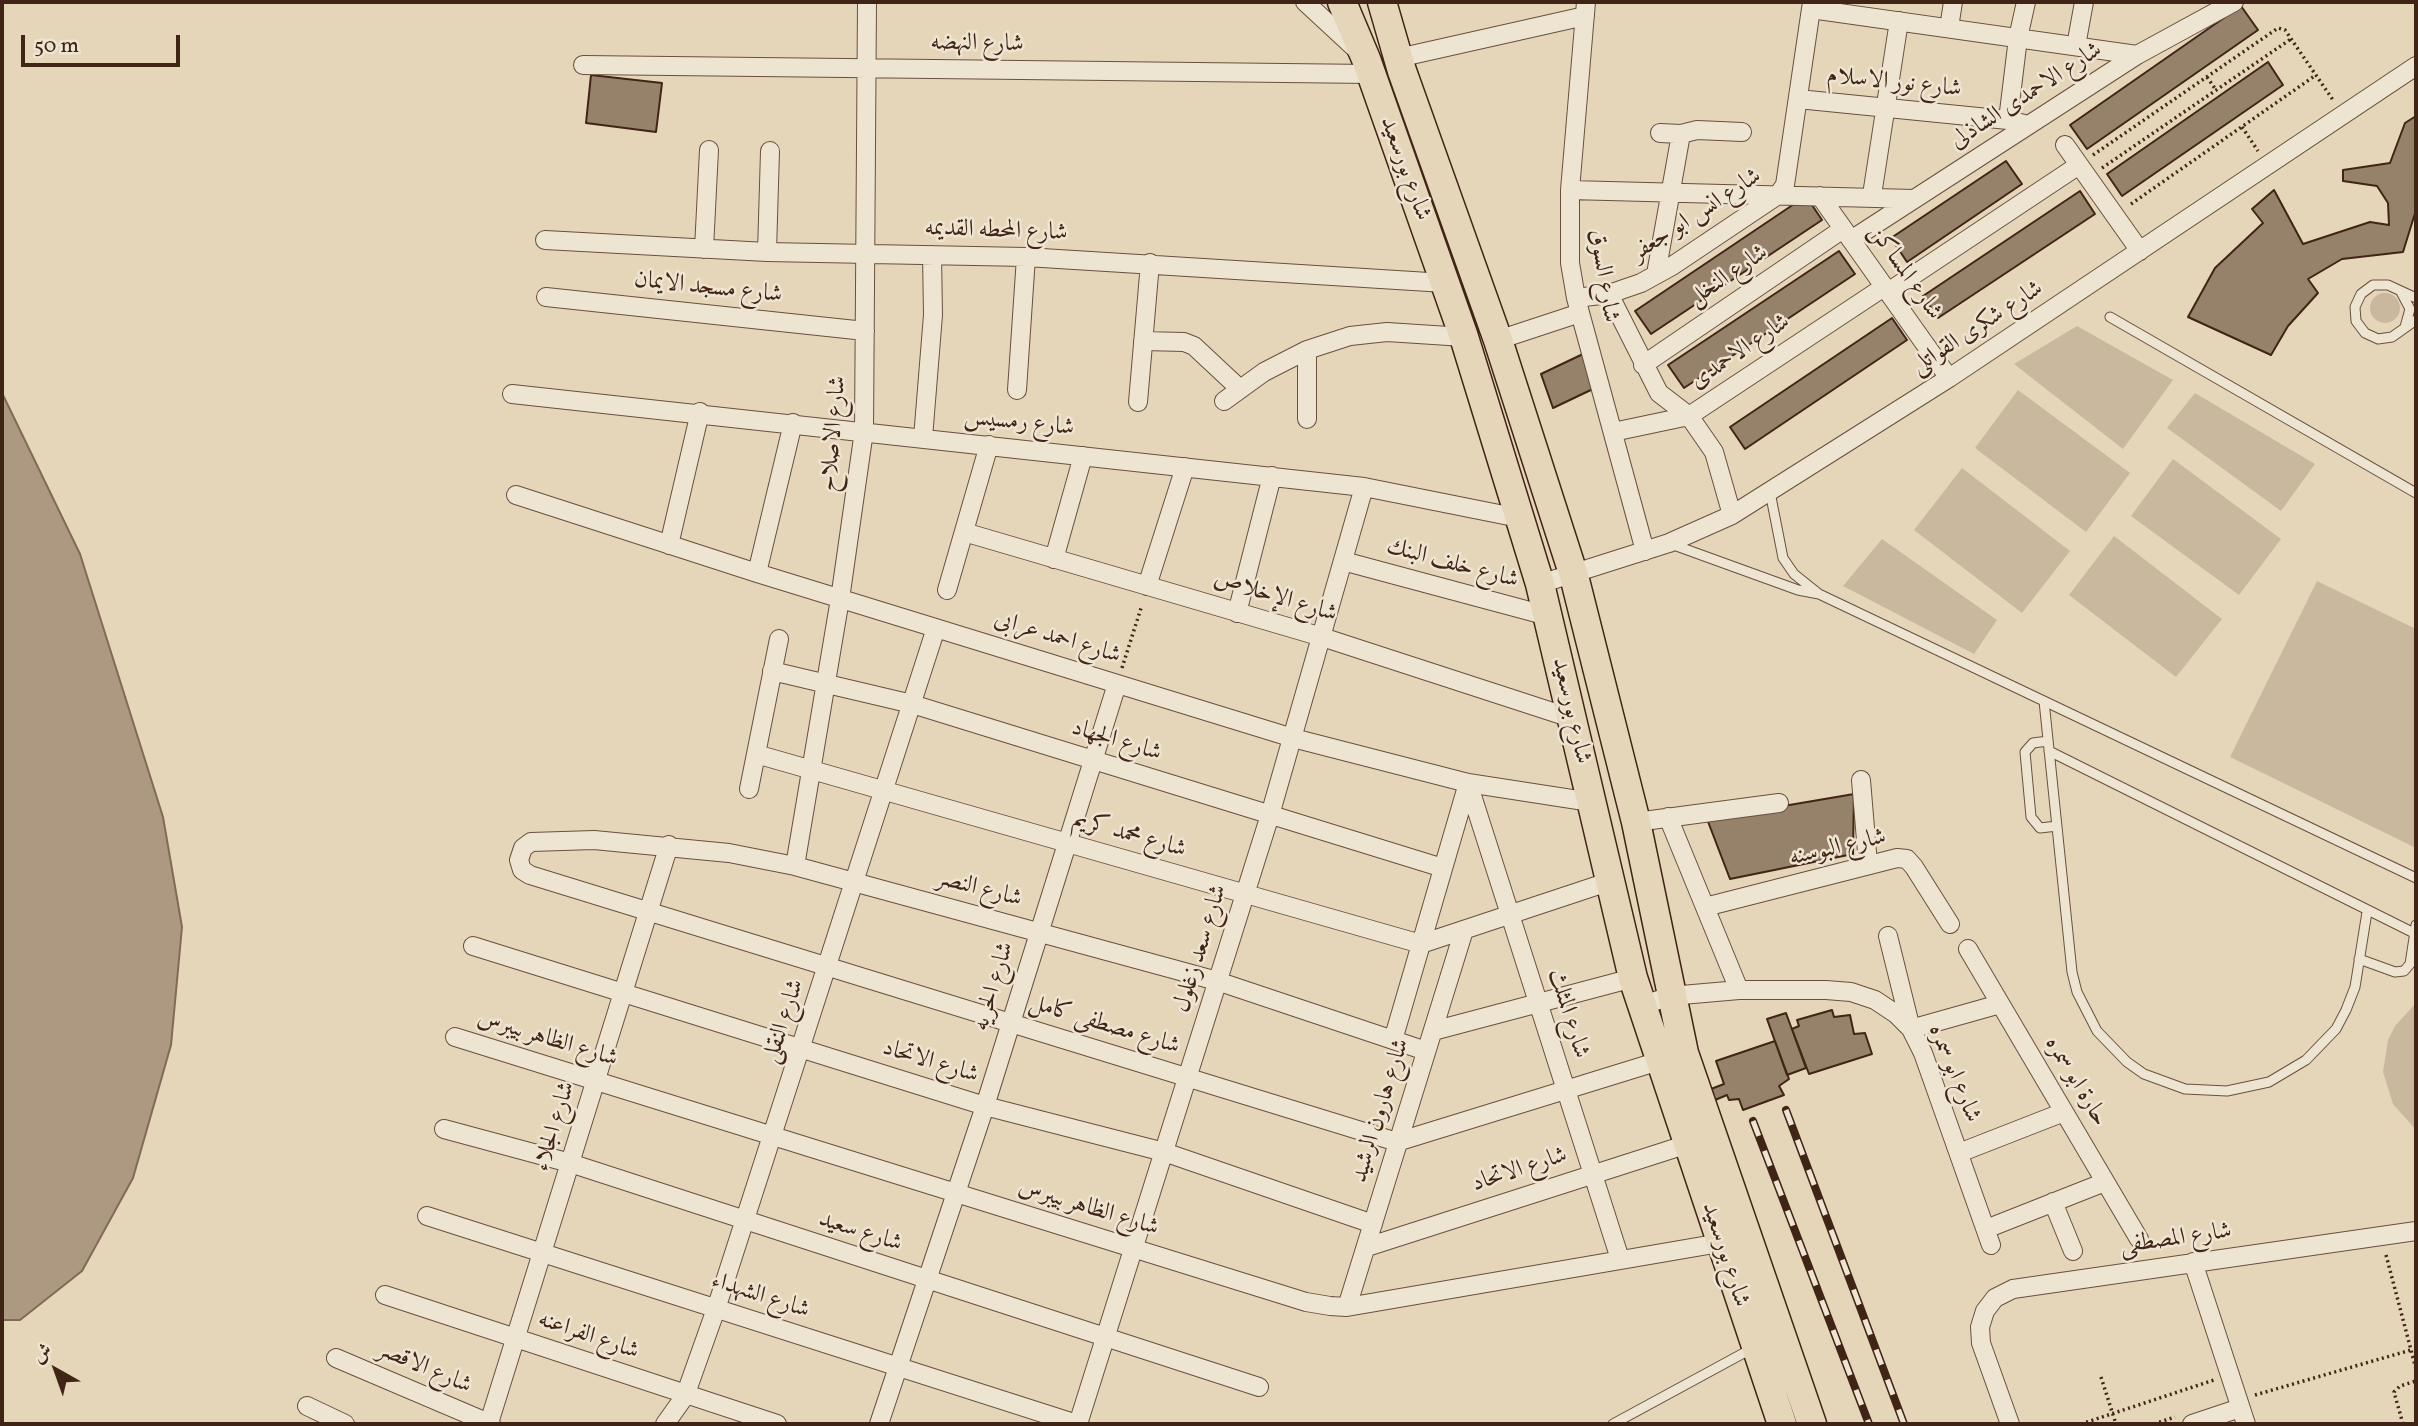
<!DOCTYPE html>
<html>
<head>
<meta charset="utf-8">
<style>
  body { margin:0 }
  #map { position:relative; width:2418px; height:1426px; overflow:hidden; background:#e5d6ba; font-family:Vollkorn,Amiri,serif }
  canvas { display:block }
  .frame { position:absolute; inset:0; border:4px solid #402415; pointer-events:none }
  .north { position:absolute; left:21px; top:1335px; width:70px; height:70px; -webkit-text-stroke:5px #eee4d2; paint-order:stroke; rotate:320deg; font-size:19px; font-weight:700; line-height:28px; text-align:center; color:#402415 }
  .north::after { content:''; display:block; margin:auto; width:24px; height:32px; background:#402415; clip-path:polygon(50% 0,100% 100%,50% 72%,0 100%) }
  .scale { position:absolute; left:21px; top:35px; width:159px; height:32px; box-sizing:border-box; border:4px solid #402415; border-top:0; padding-left:9px; font-size:21px; line-height:24px; white-space:nowrap; color:#402415; -webkit-text-stroke:5px #eee4d2; paint-order:stroke }
</style>
</head>
<body>
<div id="map">
<canvas width="2418" height="1426"></canvas>
<div class="frame"></div>
<div class="north">ش</div>
<div class="scale">50 m</div>
</div>
<script>
const context = document.querySelector('canvas').getContext('2d');
context.lineJoin = 'round';
function fillPath(path, color) { context.fillStyle = color; context.fill(path, 'evenodd'); }
const shape = rows => new Path2D(rows.map(r => 'M' + r).join(''));
function strokePath(path, color, width, dash) { context.strokeStyle = color; context.lineWidth = width; context.lineCap = dash ? 'butt' : 'round'; context.setLineDash(dash || []); context.stroke(path); }
function write(font, color, halo, rows, align = 'center') {
  context.font = font + ' Vollkorn,Amiri,serif'; context.lineWidth = 5; context.setLineDash([]); context.textBaseline = 'middle'; context.strokeStyle = halo; context.fillStyle = color; for (const [text, x, y, turn = 0] of rows) {
    context.save(); context.translate(x, y); context.rotate((+turn || 0) * Math.PI / 180); context.textAlign = isNaN(turn) ? turn : align; if (halo) context.strokeText(text, 0, 0); context.fillText(text, 0, 0); context.restore();
  }
}
const green = shape([
  '2370 308a15 15 0 1 1 30 0a15 15 0 1 1-30 0Z',
  [2077,326,2173,380,2123,449,2014,364],
  [2018,390,2130,473,2086,532,1975,448],
  [2195,393,2315,464,2281,511,2167,428],
  [2173,459,2281,539,2239,595,2131,516],
  [1962,468,2070,551,2022,613,1914,530],
  [2114,536,2222,619,2176,677,2069,595],
  [1882,539,1997,620,1974,654,1843,586],
  [2317,581,2416,629,2416,848,2230,757],
  [2416,1003,2416,1130,2393,1104,2383,1072,2388,1040,2395,1026]
]);
const water = shape([
  [2,393,80,554,163,817,182,927,171,1045,133,1178,82,1271,20,1320,2,1320,2,393]
]);
const building = shape([
  [2241,6,2258,30,2087,149,2070,125,2241,6],
  [2268,62,2283,85,2122,196,2107,174,2268,62],
  [591,75,662,83,656,132,586,123,591,75],
  [2416,116,2416,210,2403,252,2342,259,2308,279,2318,293,2288,326,2271,355,2188,317,2215,268,2263,223,2252,209,2274,190,2303,244,2370,222,2389,225,2388,203,2377,186,2343,181,2343,170,2390,163,2405,123,2416,116],
  [2006,161,2022,184,1907,262,1891,238,2006,161],
  [2080,191,2095,214,1938,318,1923,296,2080,191],
  [1806,196,1822,220,1651,334,1635,311,1806,196],
  [1839,251,1855,274,1684,388,1668,365,1839,251],
  [1892,318,1907,340,1745,449,1730,427,1892,318],
  [1583,354,1595,388,1553,408,1541,374,1583,354],
  [1854,794,1853,854,1730,879,1707,819,1854,794],
  [1832,1010,1834,1017,1850,1015,1854,1034,1865,1033,1872,1054,1809,1074,1792,1029,1799,1026,1797,1020,1832,1010],
  [1786,1013,1806,1068,1787,1075,1767,1019,1786,1013],
  [1775,1041,1789,1079,1779,1086,1784,1095,1743,1110,1739,1099,1729,1100,1727,1095,1715,1100,1711,1089,1724,1084,1716,1061,1775,1041]
]);
const path = shape([
  [2207,77,2216,90],
  [2242,127,2258,151],
  [2093,155,2278,28,2285,30,2333,100],
  [2102,168,2291,39],
  [2131,204,2316,75],
  [1122,668,1142,605],
  [2386,1255,2416,1369],
  [2101,1377,2116,1424],
  [2255,1395,2411,1350],
  [2081,1424,2214,1380],
  [2154,1424,2175,1417],
  [2403,1424,2394,1392,2400,1386,2416,1381]
]);
const service = shape([
  [2401,292,2410,309,2405,327],
  [2416,298,2388,285,2373,285,2361,294,2355,307,2356,321,2365,333,2378,339,2392,337,2416,320],
  [2110,317,2416,493],
  [1770,492,1783,558,1794,574,1819,594,2416,878],
  [1671,544,1798,590,1819,594],
  [2044,701,2072,972,2077,992,2097,1031,2127,1062,2144,1074,2185,1089,2227,1091,2269,1082,2306,1060,2336,1029,2346,1010,2355,987,2367,912],
  [2048,741,2033,743,2025,752,2031,817,2040,828,2057,826],
  [2049,751,2414,933],
  [2359,959,2395,972,2404,971,2410,964,2416,925],
  [1613,1424,1753,1348]
]);
const minor = shape([
  [1305,2,1359,52],
  [1586,2,1570,190,1570,263,1576,298,1645,551],
  [1811,9,2137,55],
  [1949,28,1953,2],
  [2076,46,2084,2],
  [1398,58,1585,16],
  [583,65,1371,74],
  [1798,99,2008,120,2028,125],
  [2008,120,2018,38,2026,2],
  [1660,133,1681,134,1697,130,1742,132],
  [2065,145,2140,251],
  [1570,190,1914,199],
  [1872,195,1899,21],
  [1820,196,1949,378],
  [545,240,767,252,1026,257,1445,283],
  [1851,240,2137,55,2234,2],
  [704,249,709,150],
  [767,252,770,151],
  [1656,274,1681,134],
  [1888,292,2079,165],
  [1609,294,1659,393,1689,416,1714,452,1732,515],
  [546,297,865,331],
  [1576,298,1609,294,1641,283,1672,266,1778,195,1785,185,1812,2],
  [1498,340,1580,313],
  [1143,341,1184,342,1194,346,1240,389],
  [1307,350,1307,419],
  [1643,365,1843,229],
  [1017,390,1026,257],
  [512,394,1364,487,1519,518],
  [1224,401,1264,372,1307,350,1350,336,1387,332,1464,337],
  [1138,402,1150,263],
  [1613,432,1689,416,1884,287],
  [923,438,933,315,932,255],
  [516,495,757,573,1293,738,1468,783,1591,802],
  [964,532,1322,637,1571,718],
  [669,545,700,412],
  [1054,559,1083,456],
  [1343,561,1548,616],
  [757,573,793,423],
  [1540,584,1669,543,1732,515,1949,378,2416,66],
  [1147,586,1185,467],
  [947,590,989,445],
  [1237,613,1272,476],
  [772,671,912,704,1443,868],
  [756,754,1421,944,1608,882],
  [1861,780,1868,864],
  [1468,783,1620,1259],
  [749,789,779,639],
  [1668,817,1739,990],
  [1636,822,1779,803],
  [795,866,840,599,864,431,867,2],
  [1705,907,1897,858,1907,859,1914,867,1950,924],
  [1888,936,1911,1029,2000,1004],
  [473,946,985,1106,1164,1152,1373,1224],
  [1968,949,2139,1239],
  [1641,1006,1670,996,1739,990,1826,990,1851,992,1875,1000,1896,1014,1911,1029,1923,1053,1991,1245],
  [1433,1031,1633,978],
  [455,1037,1306,1302,1330,1306,1347,1307,1720,1243],
  [1393,1040,1468,783],
  [1426,1051,1217,981,795,866,729,853,594,840,531,842,523,848,519,860,522,870,530,875,1397,1142,1669,1058],
  [444,1129,570,1163,1259,1387],
  [1959,1153,2064,1112],
  [2053,1202,2073,1251],
  [427,1216,1077,1424],
  [1986,1229,2105,1182],
  [1367,1247,1688,1144],
  [2193,1262,2246,1424],
  [385,1295,777,1424],
  [1347,1307,1464,930],
  [336,1358,491,1424],
  [307,1406,345,1424],
  [489,1423,669,845],
  [665,1424,685,1396,716,1309,936,628],
  [879,1424,985,1106,1117,684],
  [1078,1424,1270,815,1364,487],
  [2010,1424,1981,1343,1980,1327,1985,1311,1995,1298,2013,1289,2416,1231],
  [2192,1424,2240,1408]
]);
const primary = shape([
  [1342,2,1366,59,1464,337,1540,584,1633,978,1782,1424],
  [1382,2,1402,71,1498,340,1574,576,1636,822,1684,1053,1812,1424]
]);
const rail = shape([
  [1786,1110,1904,1424],
  [1753,1121,1869,1424]
]);
const streetNames = [
  ["شارع النهضه",977,45,1],
  ["شارع نور الاسلام",1894,84,6],
  ["شارع الاحمدى الشاذلى",2027,97,-33],
  ["شارع بورسعيد",1404,169,70],
  ["شارع انس ابو جعفر",1697,216,-33],
  ["شارع المحطه القديمه",996,232,2],
  ["شارع المساكن",1904,273,55],
  ["شارع السوق",1602,276,81],
  ["شارع النخل",1729,277,-34],
  ["شارع مسجد الايمان",708,289,6],
  ["شارع شكرى القواتلى",1978,329,-33],
  ["شارع الاحمدى",1741,353,-34],
  ["شارع رمسيس",1019,424,6],
  ["شارع الاصلاح",835,434,-85],
  ["شارع خلف البنك",1452,565,15],
  ["شارع الإخلاص",1275,598,17],
  ["شارع احمد عرابى",1057,639,17],
  ["شارع بورسعيد",1570,711,77],
  ["شارع الجهاد",1116,742,17],
  ["شارع محمد كريم",1129,836,16],
  ["شارع البوسنه",1838,849,-13],
  ["شارع النصر",979,890,15],
  ["شارع سعد زغلول",1202,949,-73],
  ["شارع الحريه",995,987,-73],
  ["شارع المثلث",1567,1014,73],
  ["شارع النقلى",785,1022,-72],
  ["شارع مصطفى كامل",1104,1026,17],
  ["شارع الظاهر بيبرس",547,1040,17],
  ["شارع الاتحاد",930,1063,17],
  ["شارع ابو سمره",1953,1074,68],
  ["حارة ابو سمره",2075,1082,59],
  ["شارع هارون الرشيد",1382,1111,-73],
  ["شارع الجلاء",556,1127,-73],
  ["شارع الاتحاد",1520,1171,-18],
  ["شارع الظاهر بيبرس",1088,1209,17],
  ["شارع سعيد",860,1233,18],
  ["شارع المصطفى",2176,1240,-8],
  ["شارع بورسعيد",1724,1255,72],
  ["شارع الشهداء",760,1297,18],
  ["شارع الفراعنه",588,1337,19],
  ["شارع الاقصر",424,1369,23]
];
fillPath(green, '#c9b89e');
fillPath(water, '#ad9982');
strokePath(water, '#816a56', 2);
fillPath(building, '#96816b');
strokePath(building, '#402415', 2);
strokePath(service, '#69503e', 11);
strokePath(minor, '#69503e', 20);
strokePath(primary, '#402415', 31);
strokePath(path, '#402415', 3.5, [2, 3.5]);
strokePath(service, '#eee4d2', 9);
strokePath(minor, '#eee4d2', 18);
strokePath(primary, '#e5d6ba', 28);
strokePath(rail, '#402415', 8);
strokePath(rail, '#eee4d2', 5, [16]);
write('24px', '#402415', '#eee4d2', streetNames);
</script>
</body>
</html>
